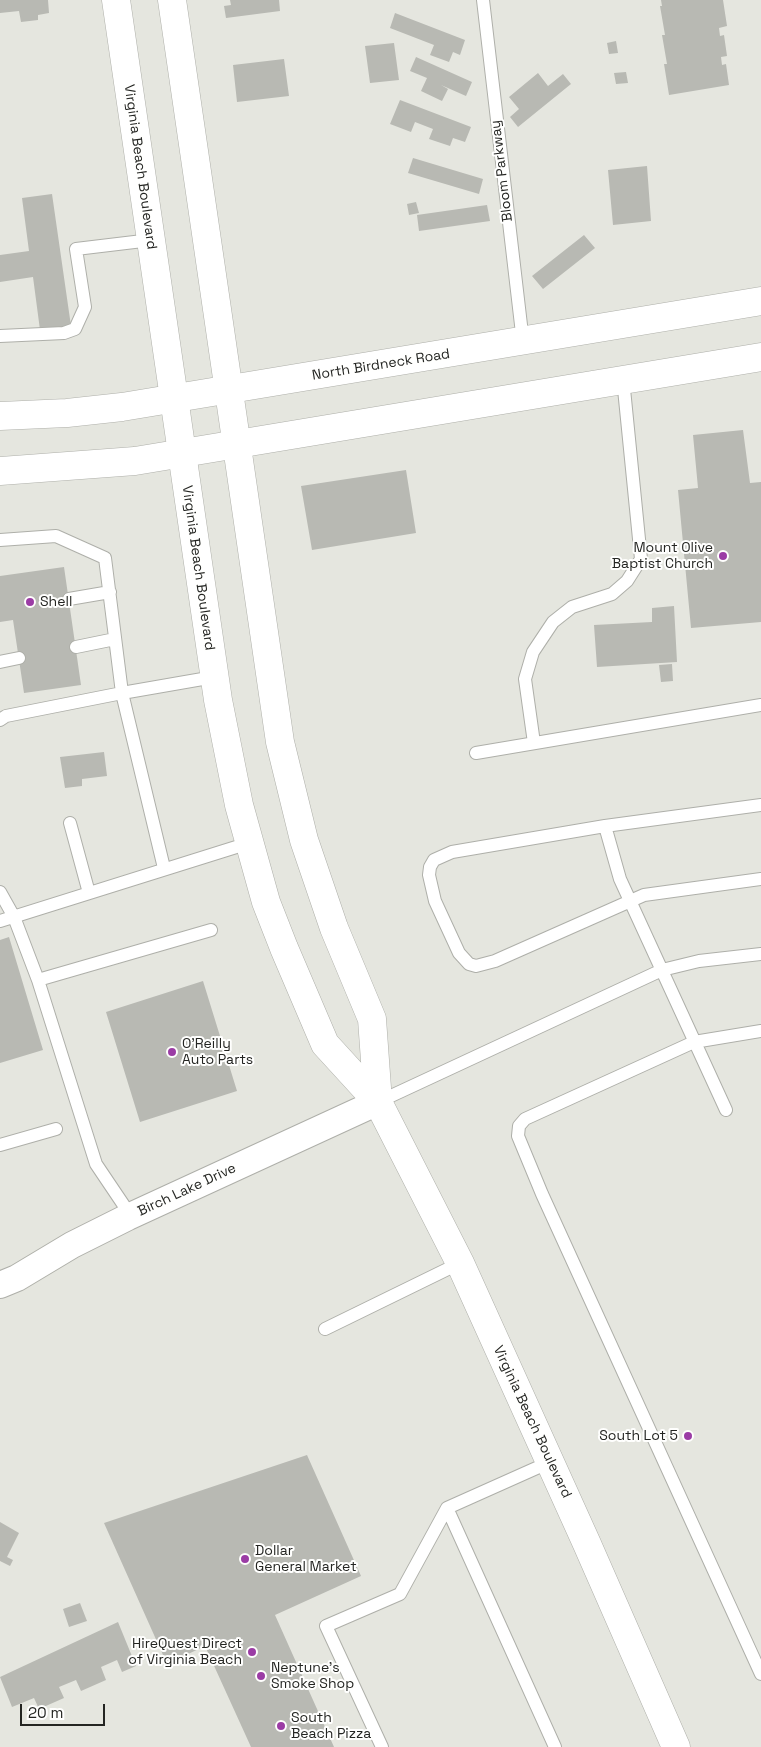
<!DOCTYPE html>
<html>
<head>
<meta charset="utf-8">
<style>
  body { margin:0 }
  #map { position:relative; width:761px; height:1747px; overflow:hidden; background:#e5e6df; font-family:"Space Grotesk",sans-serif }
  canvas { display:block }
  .scale { position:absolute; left:20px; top:1704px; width:85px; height:22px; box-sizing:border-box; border:2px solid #242522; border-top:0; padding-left:6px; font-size:15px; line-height:18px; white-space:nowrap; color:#242522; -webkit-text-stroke:4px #fffffe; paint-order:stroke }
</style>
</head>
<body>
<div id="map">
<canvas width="761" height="1747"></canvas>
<div class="scale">20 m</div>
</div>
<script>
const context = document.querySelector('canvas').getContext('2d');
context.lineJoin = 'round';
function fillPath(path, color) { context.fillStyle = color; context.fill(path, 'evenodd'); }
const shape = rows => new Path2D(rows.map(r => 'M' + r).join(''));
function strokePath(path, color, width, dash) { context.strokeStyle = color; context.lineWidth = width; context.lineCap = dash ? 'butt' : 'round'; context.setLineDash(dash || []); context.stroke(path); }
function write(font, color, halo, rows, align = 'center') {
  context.font = font + ' "Space Grotesk",sans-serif'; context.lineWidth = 4; context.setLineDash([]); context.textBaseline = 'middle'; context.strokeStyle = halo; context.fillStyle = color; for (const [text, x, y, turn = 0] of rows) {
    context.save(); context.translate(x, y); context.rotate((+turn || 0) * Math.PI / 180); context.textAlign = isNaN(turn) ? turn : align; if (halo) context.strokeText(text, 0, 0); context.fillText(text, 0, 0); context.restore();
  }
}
const building = shape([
  [0,0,48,0,49,13,38,15,38,20,21,22,19,11,0,13],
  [230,0,279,0,280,11,226,18,224,6,231,5],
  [661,0,723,0,727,26,719,28,720,36,724,35,727,56,721,57,722,65,726,64,729,85,669,95,664,64,667,64,662,35,665,35,660,6,662,6],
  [395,13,465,40,460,55,453,52,449,62,430,55,434,45,390,28],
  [616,41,618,53,609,54,607,43],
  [394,43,399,80,370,83,365,46],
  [416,57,472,82,466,96,441,85,448,89,442,101,421,91,427,78,410,71],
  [284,59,289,96,237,102,233,65],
  [626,72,628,83,616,84,614,73],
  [538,73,548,86,563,74,571,84,518,127,510,117,519,109,509,97],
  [400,100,471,127,465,142,453,138,450,146,429,139,433,129,415,122,411,132,390,124],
  [413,158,483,179,479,194,408,173],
  [647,166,651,221,613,225,608,170],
  [52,194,71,326,40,330,33,277,0,282,0,255,29,251,22,198],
  [416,202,419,213,409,215,407,204],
  [487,205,490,221,419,231,417,215],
  [584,235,595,248,543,289,532,276],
  [743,430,750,483,761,482,761,622,691,628,678,490,698,488,693,435],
  [406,470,416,533,312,550,301,486],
  [64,567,81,685,24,693,13,620,0,622,0,576],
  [674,606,677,662,597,667,594,625,652,622,652,608],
  [672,664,673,681,661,682,659,665],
  [104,752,107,776,82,779,82,786,65,788,60,757],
  [9,937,43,1050,0,1063,0,940],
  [203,981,237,1091,140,1122,106,1012],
  [307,1455,361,1576,275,1615,334,1747,251,1747,205,1646,167,1664,104,1523],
  [0,1522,19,1533,7,1557,13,1560,10,1566,0,1561],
  [80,1603,87,1621,69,1627,63,1609],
  [118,1622,136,1666,122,1672,117,1660,101,1667,106,1680,81,1691,76,1680,59,1687,64,1698,39,1709,34,1698,12,1707,0,1677]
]);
const service = shape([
  [483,0,523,342],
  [0,336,64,333,75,329,85,307,76,249,151,240],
  [0,540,56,536,105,558,122,693,214,677],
  [69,599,110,592],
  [76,647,115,639],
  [0,662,19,658],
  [0,720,6,716,122,693,164,868],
  [534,743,525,679,533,652,553,622,572,607,612,594,627,581,641,559,623,379],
  [476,753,761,705],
  [761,805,605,826,452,852,434,860,430,867,429,875,435,901,459,953,469,964,476,966,495,961,644,895,761,879],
  [70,823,89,893],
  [605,826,620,879,726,1110],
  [0,892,14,917,38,980,96,1164,131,1216],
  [0,921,249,843],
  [38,980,211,930],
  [761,1031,694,1042,525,1119,519,1126,518,1136,542,1194,761,1674],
  [378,1102,662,970,699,961,761,954],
  [0,1145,56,1129],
  [325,1329,460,1263],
  [550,1462,447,1508,555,1747],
  [382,1747,326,1626,400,1594,447,1508]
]);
const minor = shape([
  [0,1285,17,1278,72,1245,128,1217,378,1102]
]);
const secondary = shape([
  [0,416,67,413,122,407,761,301],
  [0,471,135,461,761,357]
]);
const primary = shape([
  [116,0,218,700,239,805,266,902,284,948,325,1044,378,1102,460,1263,587,1544,676,1747],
  [172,0,280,742,304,840,334,928,372,1019,378,1102]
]);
const markers = [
  [723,556,5,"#9b3ca5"],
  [30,602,5,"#9b3ca5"],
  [172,1052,5,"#9b3ca5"],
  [688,1436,5,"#9b3ca5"],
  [245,1559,5,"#9b3ca5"],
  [252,1652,5,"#9b3ca5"],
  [261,1676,5,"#9b3ca5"],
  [281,1726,5,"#9b3ca5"]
];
const streetNames = [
  ["Virginia Beach Boulevard",140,167,82],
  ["Bloom Parkway",502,171,-97],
  ["North Birdneck Road",381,365,-9],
  ["Virginia Beach Boulevard",198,568,82],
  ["Birch Lake Drive",187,1190,-25],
  ["Virginia Beach Boulevard",532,1422,65]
];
const poiNames = [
  ["Mount Olive",713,548,"right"],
  ["Baptist Church",713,564,"right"],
  ["Shell",40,602],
  ["O'Reilly",182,1044],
  ["Auto Parts",182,1060],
  ["South Lot 5",678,1436,"right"],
  ["Dollar",255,1551],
  ["General Market",255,1567],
  ["HireQuest Direct",242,1644,"right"],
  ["of Virginia Beach",242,1660,"right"],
  ["Neptune's",271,1668],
  ["Smoke Shop",271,1684],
  ["South",291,1718],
  ["Beach Pizza",291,1734]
];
fillPath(building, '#b8b9b3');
strokePath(service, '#aeafa9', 14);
strokePath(minor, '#aeafa9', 28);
strokePath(secondary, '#aeafa9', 29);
strokePath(primary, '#aeafa9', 29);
strokePath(service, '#fff', 12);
strokePath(minor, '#fff', 26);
strokePath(secondary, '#fff', 28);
strokePath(primary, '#fff', 28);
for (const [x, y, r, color] of markers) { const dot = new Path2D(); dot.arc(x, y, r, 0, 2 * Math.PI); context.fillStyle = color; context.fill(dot); strokePath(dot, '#fffffe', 2); }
write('14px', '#242522', '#fffffe', streetNames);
write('14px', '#242522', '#fffffe', poiNames, 'left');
</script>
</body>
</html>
